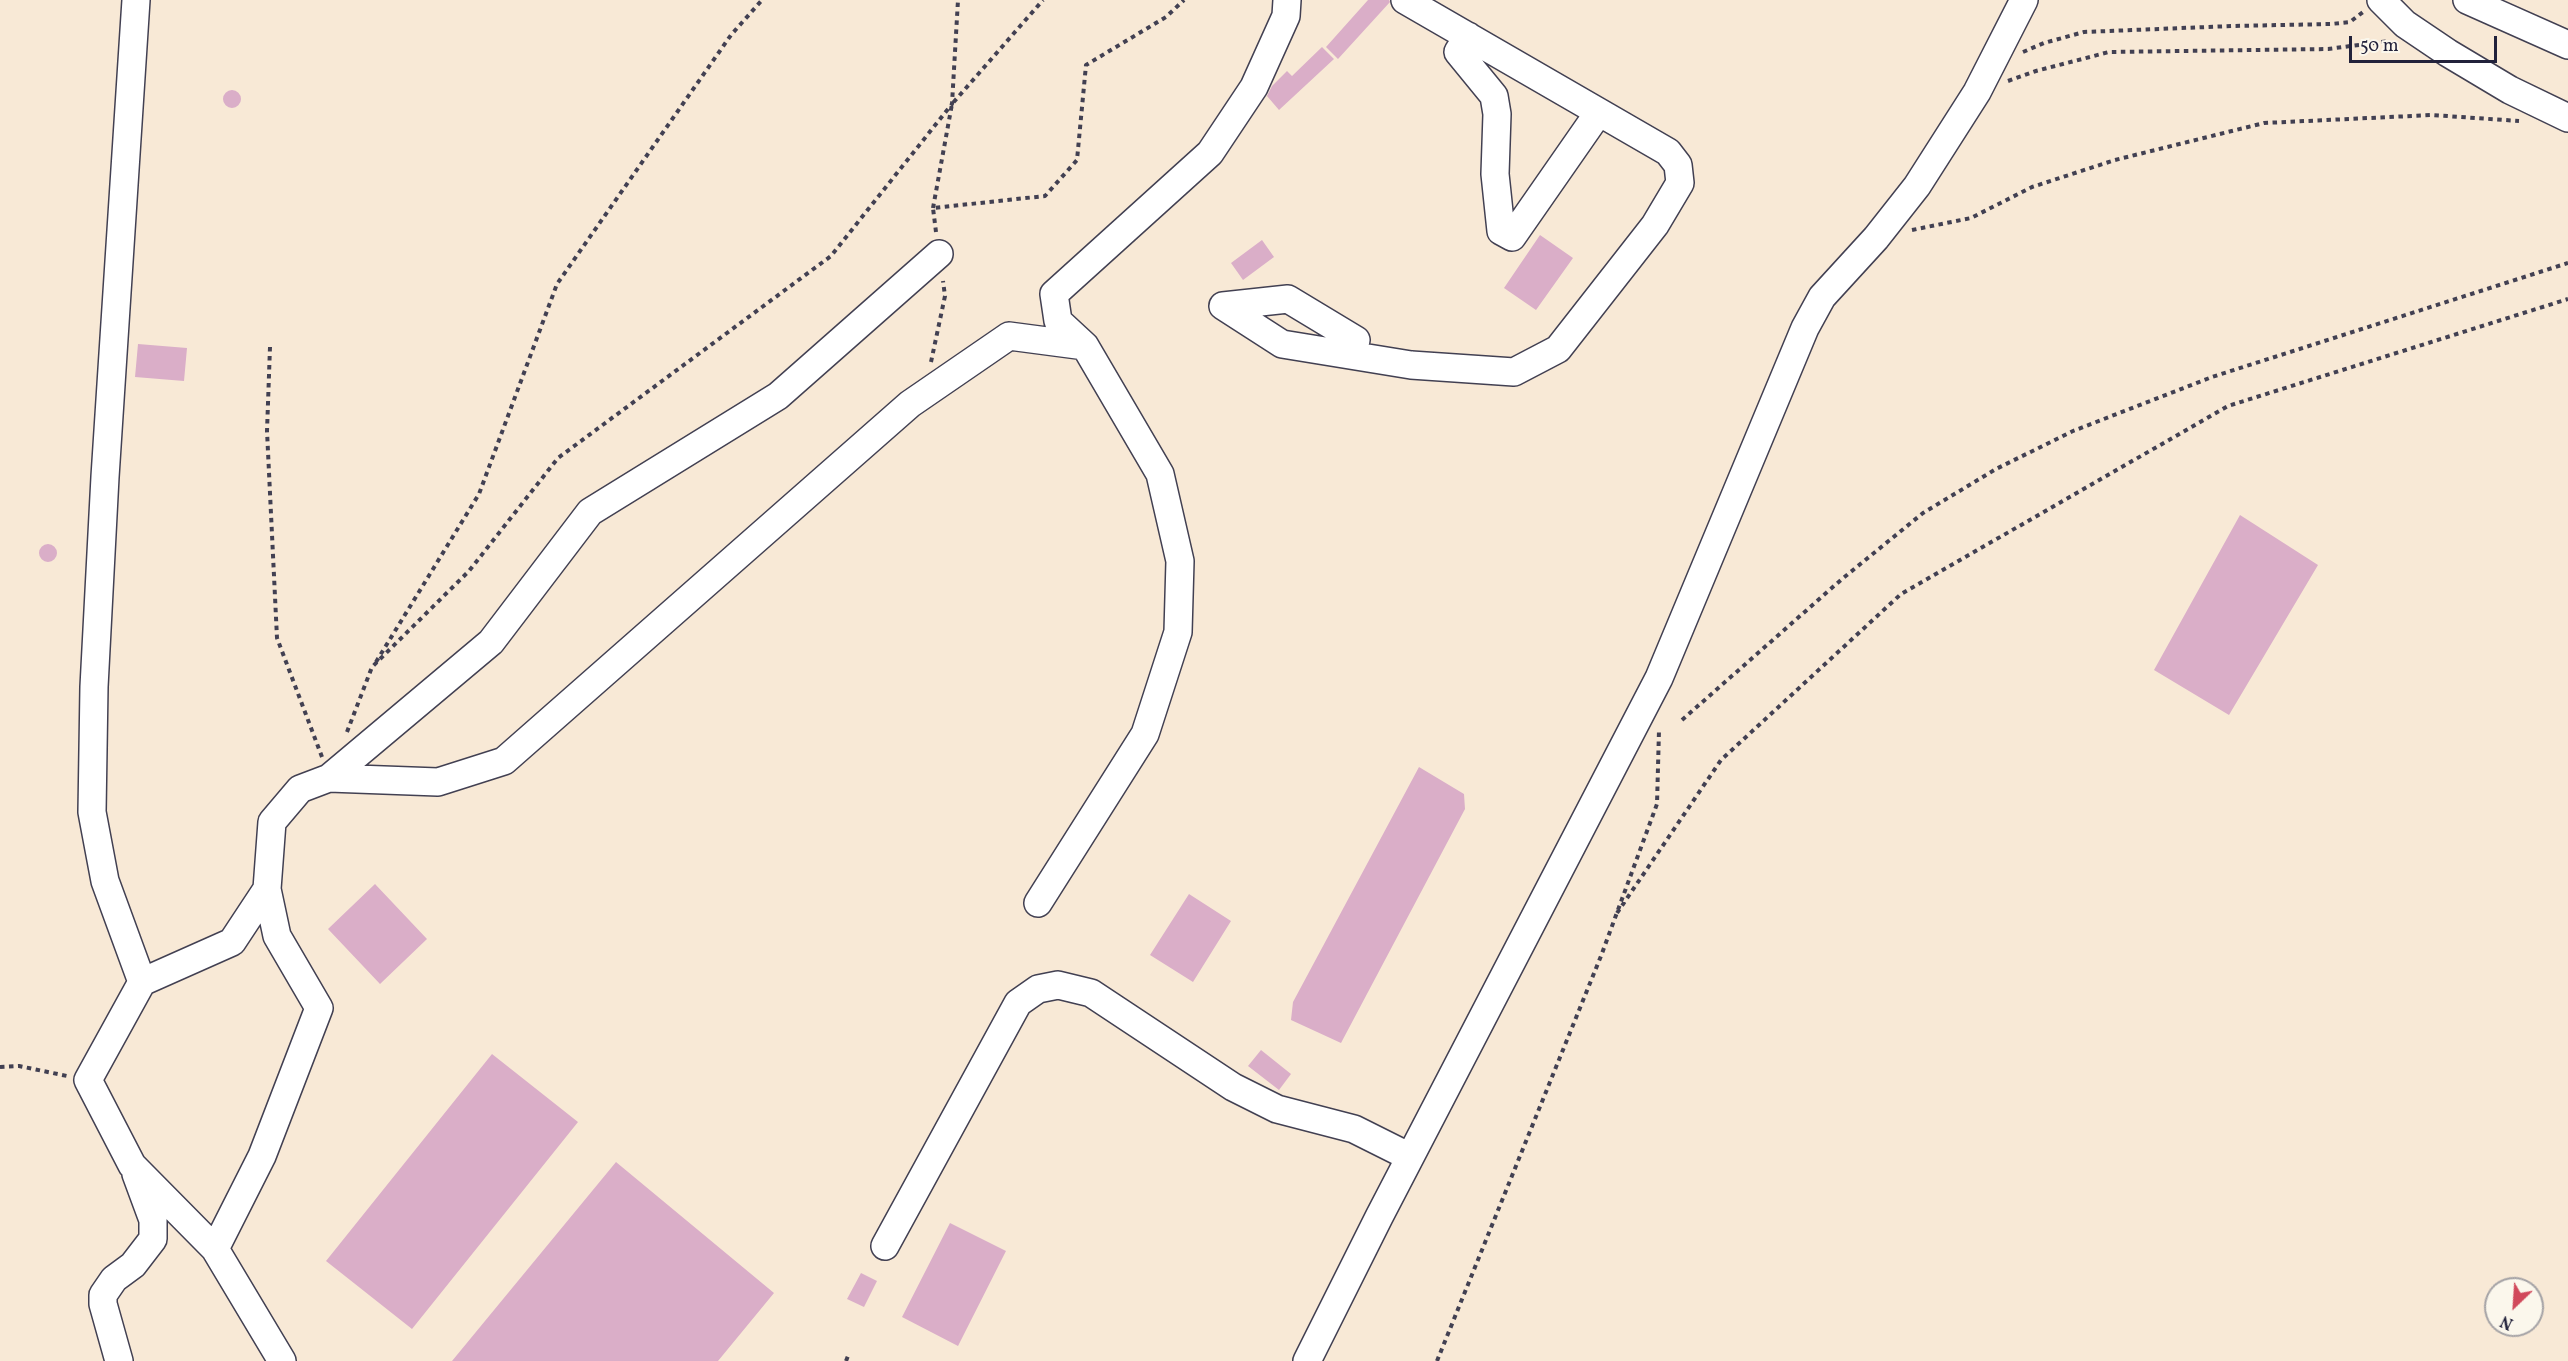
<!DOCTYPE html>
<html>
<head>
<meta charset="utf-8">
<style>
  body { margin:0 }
  #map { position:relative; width:2568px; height:1361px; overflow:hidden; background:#f8e9d6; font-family:Vollkorn,serif }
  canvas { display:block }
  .north { position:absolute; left:2484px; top:1277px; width:60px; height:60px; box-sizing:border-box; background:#fbf7ec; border:2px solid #a4a2a5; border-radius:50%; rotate:205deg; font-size:16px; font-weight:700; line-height:24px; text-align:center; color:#22223b }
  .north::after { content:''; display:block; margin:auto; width:21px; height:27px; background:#d1495b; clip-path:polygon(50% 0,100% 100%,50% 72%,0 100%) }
  .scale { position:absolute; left:2349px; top:36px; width:148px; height:27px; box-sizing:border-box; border:3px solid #22223b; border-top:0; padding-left:8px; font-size:18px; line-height:21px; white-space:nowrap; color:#22223b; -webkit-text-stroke:4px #fbf7ec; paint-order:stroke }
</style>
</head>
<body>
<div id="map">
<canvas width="2568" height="1361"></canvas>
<div class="north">N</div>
<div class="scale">50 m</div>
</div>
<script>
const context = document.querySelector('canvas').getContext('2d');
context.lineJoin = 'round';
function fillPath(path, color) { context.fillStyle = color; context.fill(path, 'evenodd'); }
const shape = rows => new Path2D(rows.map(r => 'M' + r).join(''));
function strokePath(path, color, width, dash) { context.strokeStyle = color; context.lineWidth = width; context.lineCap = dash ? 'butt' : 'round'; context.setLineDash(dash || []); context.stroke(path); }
const building = shape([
  [1368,0,1389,0,1390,2,1338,59,1326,47],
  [1322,47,1334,59,1279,110,1267,96,1272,86,1287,71,1292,76],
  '223 99a9 9 0 1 1 18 0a9 9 0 1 1-18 0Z',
  [1540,235,1573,258,1536,310,1504,288],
  [1262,240,1274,257,1243,280,1231,263],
  [138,344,187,348,184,381,135,377],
  [2240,515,2318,565,2229,715,2154,670],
  '39 553a9 9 0 1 1 18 0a9 9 0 1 1-18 0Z',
  [1419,767,1464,794,1465,809,1341,1043,1291,1020,1293,1002],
  [375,884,427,939,380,984,328,929],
  [1189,894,1231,921,1193,982,1150,955],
  [1261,1050,1291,1074,1279,1090,1248,1066],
  [492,1054,578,1122,412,1329,326,1261],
  [616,1162,774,1293,718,1361,452,1361],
  [950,1223,1006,1251,958,1346,902,1317],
  [861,1273,877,1281,864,1307,847,1299]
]);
const path = shape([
  [2023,52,2044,43,2084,32,2232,26,2331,24,2350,22,2363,12],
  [2008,81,2036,71,2109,52,2328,49,2389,41],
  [933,208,952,104,1043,0],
  [1912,230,1971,218,2032,187,2115,160,2264,123,2432,115,2519,121],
  [936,232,933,208,1045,196,1077,160,1086,65,1166,17,1184,0],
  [270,347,267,431,277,638,322,757],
  [931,362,945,296,943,281],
  [376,662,479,494,557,284,731,35,762,0],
  [1682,720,1842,579,1923,513,1996,469,2073,431,2212,377,2568,263],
  [347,732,372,667,469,571,558,458,831,256,952,104,958,0],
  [1617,913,1721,760,1901,594,2228,406,2568,299],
  [0,1067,19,1066,67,1076],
  [846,1361,848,1356],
  [1437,1361,1601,956,1657,804,1659,730]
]);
const minor = shape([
  [136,0,105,477,94,687,92,812,105,881,142,982],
  [2381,0,2405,24,2448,53,2510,90,2568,118],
  [2467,0,2568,45],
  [1468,36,1458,52,1494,96,1497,114,1495,174,1501,231,1512,237,1599,112],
  [1356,340,1288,299,1223,306,1282,344,1411,365,1514,372,1558,349,1655,225,1680,183,1678,165,1668,152,1405,0],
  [329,778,491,642,590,512,778,396,939,254],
  [1038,903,1145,734,1178,632,1180,561,1160,474,1085,346,1058,321,1054,294,1210,153,1254,87,1286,16,1287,0],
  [885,1246,1018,1003,1038,989,1058,985,1091,993,1233,1087,1277,1109,1354,1129,1410,1157],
  [215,1249,262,1156,319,1008,277,936,267,889],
  [119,1361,103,1304,103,1295,114,1279,133,1265,153,1239,153,1220,136,1174],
  [282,1361,215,1249,132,1165,88,1080,142,982,232,942,267,889,272,822,300,789,329,778,438,782,504,761,910,404,1009,336,1085,346],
  [1307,1361,1379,1217,1659,678,1805,328,1822,297,1876,238,1917,186,1977,92,2024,0]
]);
fillPath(building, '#daaec8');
strokePath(minor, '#424052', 30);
strokePath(path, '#424052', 4, [4.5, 4.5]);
strokePath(minor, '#fff', 27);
</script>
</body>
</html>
